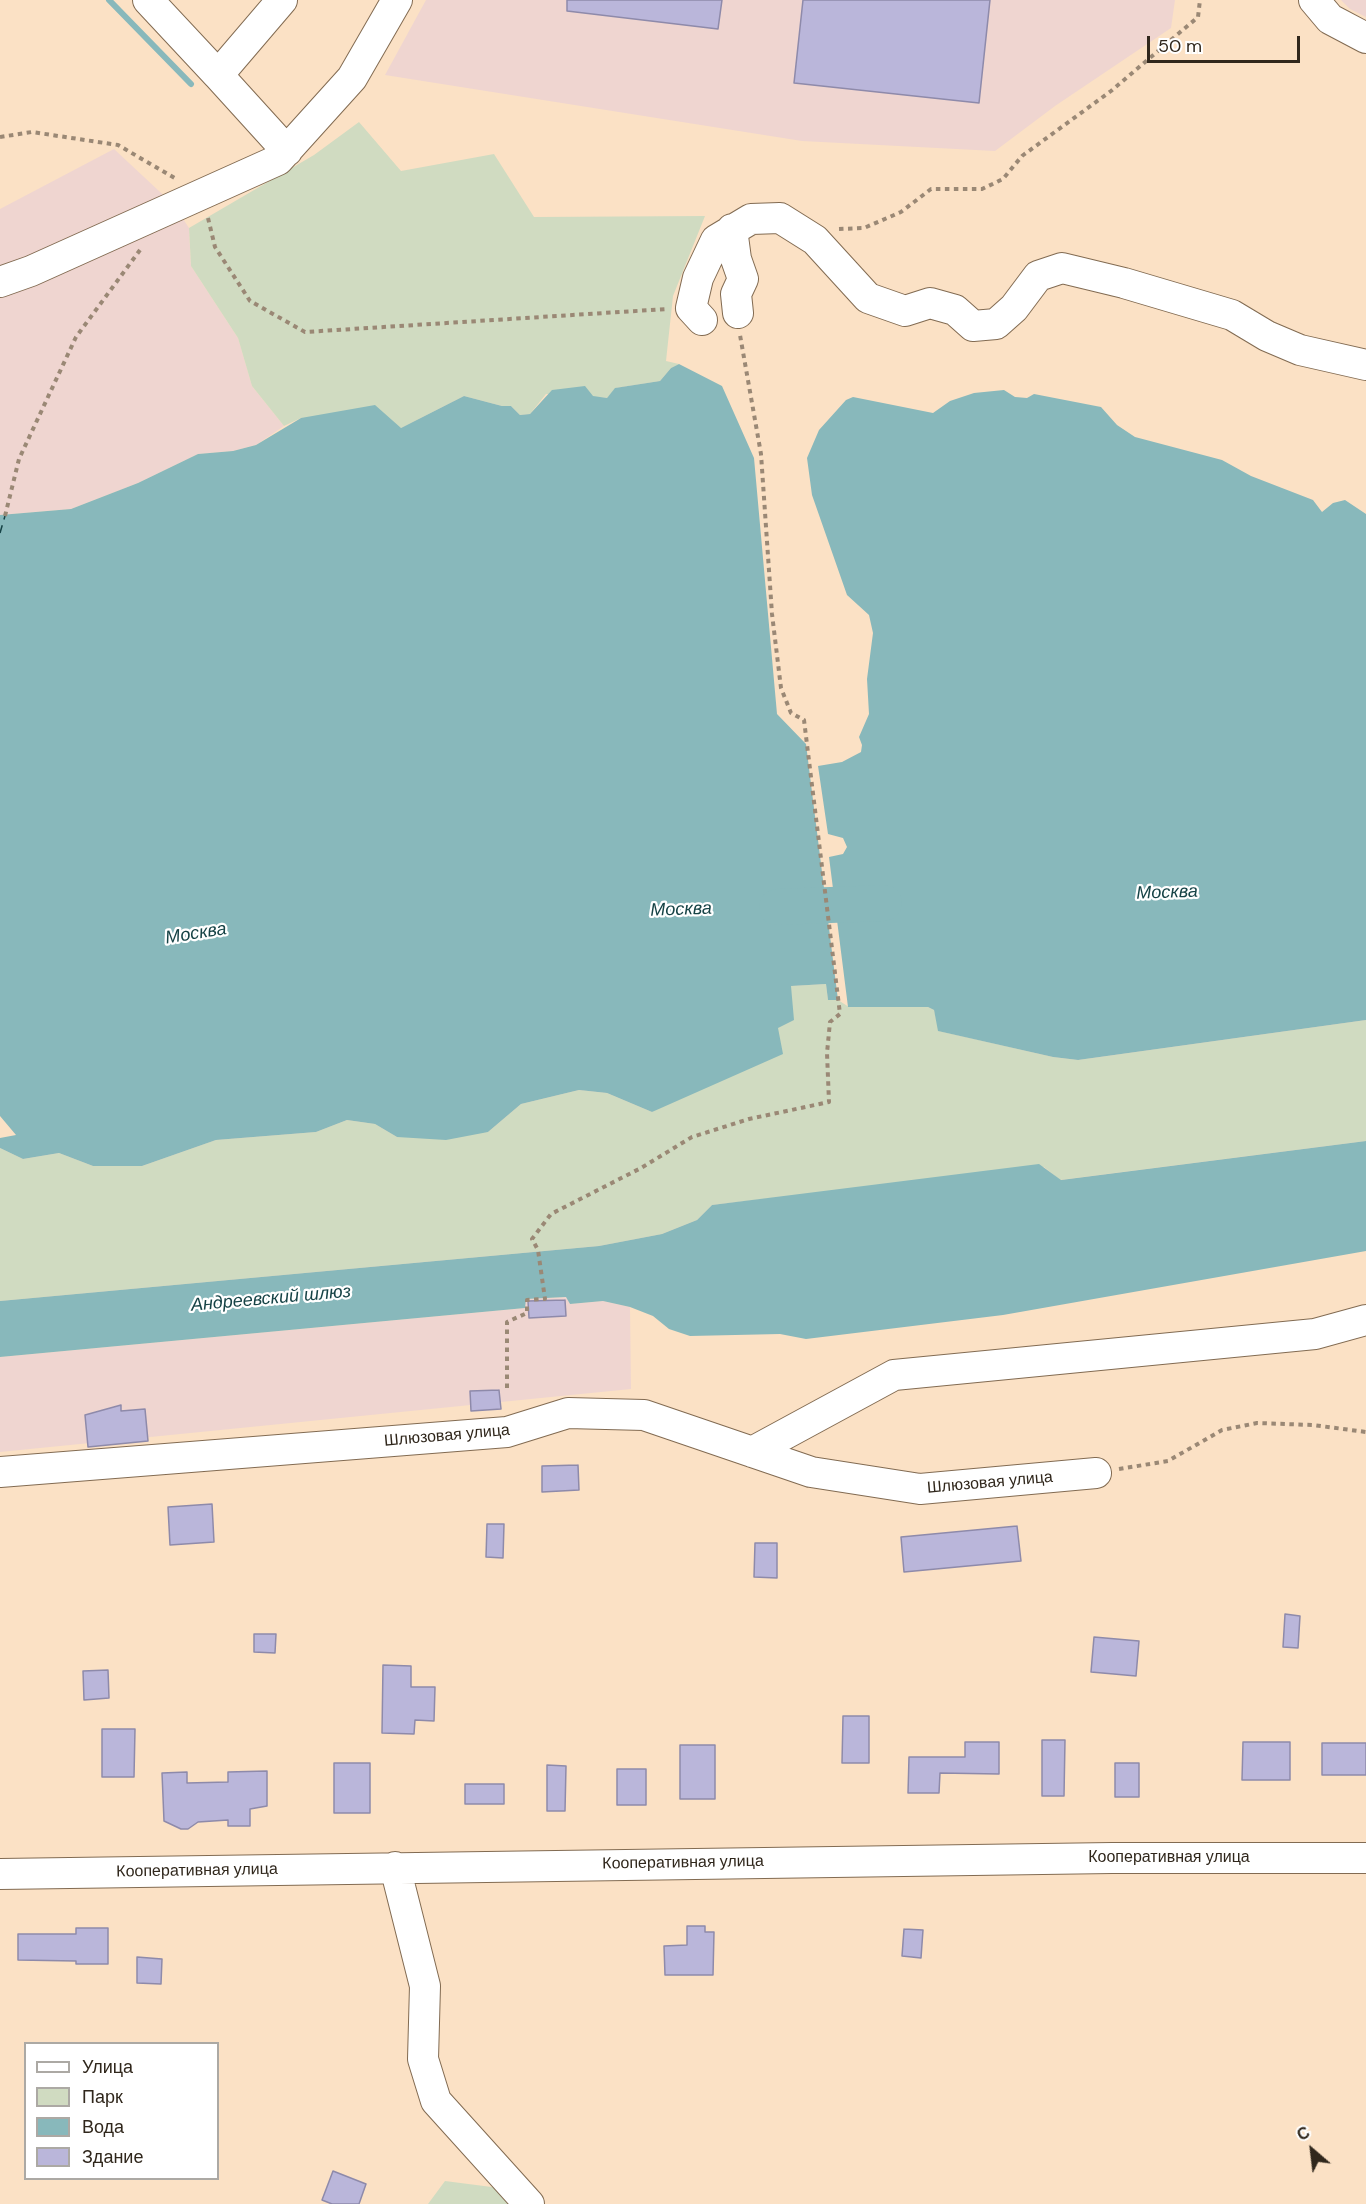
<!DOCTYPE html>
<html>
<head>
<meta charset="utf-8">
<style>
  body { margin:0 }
  #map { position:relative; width:1366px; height:2204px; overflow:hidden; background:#fbe1c5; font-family:"DM Sans",sans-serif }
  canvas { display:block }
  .legend { position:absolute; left:24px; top:2042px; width:195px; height:138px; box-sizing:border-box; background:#fff; border:2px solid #aca9a4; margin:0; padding:8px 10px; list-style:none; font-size:18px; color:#30271c }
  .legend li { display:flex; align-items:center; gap:12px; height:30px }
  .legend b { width:30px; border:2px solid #aca9a4 }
  .north { position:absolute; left:1282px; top:2120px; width:60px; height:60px; -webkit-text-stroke:4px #fff; paint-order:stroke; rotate:332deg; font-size:16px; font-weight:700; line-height:24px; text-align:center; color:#30271c }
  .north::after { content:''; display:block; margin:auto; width:21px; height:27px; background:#30271c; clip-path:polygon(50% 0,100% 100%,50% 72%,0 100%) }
  .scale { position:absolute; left:1147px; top:36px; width:153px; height:27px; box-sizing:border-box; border:3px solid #30271c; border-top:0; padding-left:8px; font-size:18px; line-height:21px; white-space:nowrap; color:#30271c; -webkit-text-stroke:4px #fff; paint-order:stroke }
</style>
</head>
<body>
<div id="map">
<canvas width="1366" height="2204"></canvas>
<ul class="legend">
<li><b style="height:8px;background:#fff"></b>Улица</li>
<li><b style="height:16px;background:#d0dbc1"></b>Парк</li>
<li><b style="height:16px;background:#88b8bb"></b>Вода</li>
<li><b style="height:16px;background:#bab6da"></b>Здание</li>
</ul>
<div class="north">С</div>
<div class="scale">50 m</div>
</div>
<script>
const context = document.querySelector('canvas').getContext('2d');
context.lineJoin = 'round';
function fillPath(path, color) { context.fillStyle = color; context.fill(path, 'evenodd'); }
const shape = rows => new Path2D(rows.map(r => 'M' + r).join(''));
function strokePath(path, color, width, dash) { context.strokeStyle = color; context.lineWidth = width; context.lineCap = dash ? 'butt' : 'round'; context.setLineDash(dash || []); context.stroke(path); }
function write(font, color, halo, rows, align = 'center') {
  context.font = font + ' "DM Sans",sans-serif'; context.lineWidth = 4.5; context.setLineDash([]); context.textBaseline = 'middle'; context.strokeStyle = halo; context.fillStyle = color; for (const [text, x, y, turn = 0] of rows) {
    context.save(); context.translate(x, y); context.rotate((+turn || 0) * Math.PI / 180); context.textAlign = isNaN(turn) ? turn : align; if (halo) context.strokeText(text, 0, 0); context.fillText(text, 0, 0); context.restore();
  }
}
const industrial = shape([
  [426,0,1175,0,1171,28,1055,106,995,151,802,141,385,75],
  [1341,0,1366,0,1366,17,1350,9],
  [114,149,174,205,189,228,191,266,238,338,252,386,284,426,256,445,233,451,198,454,138,483,71,509,0,515,0,209],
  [567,1297,570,1304,603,1301,630,1307,631,1389,0,1452,0,1357,525,1308,525,1299]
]);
const green = shape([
  [359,122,401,171,494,154,534,217,705,216,673,296,666,361,679,364,671,368,660,381,616,388,607,398,546,394,530,414,520,415,511,406,502,406,464,396,401,428,301,418,284,426,252,386,238,338,191,266,189,228,314,155],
  [826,984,828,1000,838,1000,849,1007,928,1007,934,1010,939,1031,1053,1057,1078,1060,1366,1020,1366,1141,1060,1180,1044,1167,712,1205,697,1220,662,1234,599,1246,0,1301,0,1148,23,1159,59,1153,93,1166,142,1166,216,1140,316,1132,347,1120,375,1124,397,1137,488,1132,521,1104,579,1090,607,1093,652,1112,778,1028,790,986],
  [445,2181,515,2190,525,2204,428,2204]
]);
const water = shape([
  [679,364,722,386,754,458,777,714,806,744,838,1000,828,1000,826,984,791,986,794,1020,778,1028,783,1054,652,1112,607,1093,579,1090,521,1104,488,1132,446,1140,397,1137,375,1124,347,1120,316,1132,216,1140,142,1166,93,1166,59,1153,23,1159,0,1148,0,1138,16,1135,0,1116,0,515,71,509,138,483,198,454,233,451,256,445,301,418,375,405,401,428,464,396,502,406,511,406,520,415,530,414,552,390,585,386,593,396,607,398,615,388,660,381,671,368],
  [1004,390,1015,397,1027,398,1034,394,1101,407,1117,425,1135,437,1222,460,1251,476,1313,500,1322,512,1333,503,1345,500,1366,514,1366,1020,1078,1060,1053,1057,938,1031,934,1010,928,1007,848,1007,829,857,843,854,847,847,843,838,828,834,818,766,842,762,861,752,862,745,859,737,869,714,867,679,873,633,869,615,847,595,812,495,807,458,819,430,846,400,853,397,933,413,950,401,974,393],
  [1366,1141,1366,1251,1003,1315,806,1339,780,1334,690,1336,669,1329,653,1316,630,1307,603,1301,570,1304,566,1297,526,1299,525,1308,0,1357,0,1301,599,1246,662,1234,697,1220,712,1205,1039,1164,1061,1180]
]);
const stream = shape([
  [109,0,191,84]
]);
const river = shape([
  [777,907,884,903]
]);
const ferry = shape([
  [0,533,5,516]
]);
const building = shape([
  [567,0,722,0,718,29,567,11,567,0],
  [803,0,990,0,979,103,794,83,803,0],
  [565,1300,566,1316,529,1318,528,1301,565,1300],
  [499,1390,501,1409,471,1411,470,1391,499,1390],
  [121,1405,121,1411,145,1409,148,1441,88,1447,85,1415,121,1405],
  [578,1465,579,1490,542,1492,542,1466,578,1465],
  [212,1504,214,1542,170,1545,168,1507,212,1504],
  [487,1524,504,1524,503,1558,486,1557,487,1524],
  [1017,1526,1021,1561,904,1572,901,1537,1017,1526],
  [755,1543,777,1543,777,1578,754,1577,755,1543],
  [1285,1614,1300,1616,1298,1648,1283,1647,1285,1614],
  [254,1634,276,1634,275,1653,254,1652,254,1634],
  [1094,1637,1139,1641,1136,1676,1091,1672,1094,1637],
  [383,1665,411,1666,411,1687,435,1687,434,1721,415,1720,414,1734,382,1733,383,1665],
  [108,1670,109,1698,84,1700,83,1671,108,1670],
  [843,1716,869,1716,869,1763,842,1763,843,1716],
  [102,1729,135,1729,134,1777,102,1777,102,1729],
  [1042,1740,1065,1740,1064,1796,1042,1796,1042,1740],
  [965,1742,999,1742,999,1774,940,1773,939,1793,908,1793,909,1757,965,1757,965,1742],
  [1243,1742,1290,1742,1290,1780,1242,1780,1243,1742],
  [1322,1743,1366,1743,1366,1775,1322,1775,1322,1743],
  [680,1745,715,1745,715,1799,680,1799,680,1745],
  [334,1763,370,1763,370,1813,334,1813,334,1763],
  [1115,1763,1139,1763,1139,1797,1115,1797,1115,1763],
  [547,1765,566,1766,565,1811,547,1811,547,1765],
  [617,1769,646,1769,646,1805,617,1805,617,1769],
  [267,1771,267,1806,250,1809,250,1826,228,1826,228,1820,198,1822,188,1829,181,1829,164,1821,162,1773,187,1772,187,1783,228,1782,228,1772,267,1771],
  [465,1784,504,1784,504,1804,465,1804,465,1784],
  [687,1926,705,1926,705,1932,714,1932,713,1975,665,1975,664,1946,687,1945,687,1926],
  [76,1928,108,1928,108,1964,76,1964,76,1961,18,1960,18,1934,76,1934,76,1928],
  [904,1929,923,1930,921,1958,902,1956,904,1929],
  [137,1957,162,1959,161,1984,137,1983,137,1957],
  [333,2171,366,2184,359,2204,332,2204,322,2200,333,2171]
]);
const path = shape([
  [0,137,32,132,118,145,178,180],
  [208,218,215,247,250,301,305,332,667,309],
  [839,229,864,228,901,212,931,189,982,189,1003,179,1022,156,1111,91,1198,17,1200,0],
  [5,516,19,459,76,337,140,250],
  [507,1388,507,1322,527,1313,527,1300,545,1299,538,1250,532,1239,551,1214,641,1168,692,1137,749,1119,829,1102,827,1053,830,1022,840,1014,804,720,791,713,781,688,772,614,761,454,740,335],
  [1119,1469,1168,1461,1222,1430,1257,1423,1313,1425,1366,1432]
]);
const minor = shape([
  [148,0,218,75,282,0],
  [1314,0,1330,19,1366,38],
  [218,75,287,151],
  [732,229,736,259,743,279,736,294,738,313],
  [0,282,31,271,278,160,352,78,397,0],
  [702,320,691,308,698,278,716,240,751,219,780,218,815,240,868,298,905,311,930,303,955,310,973,326,996,324,1014,308,1038,276,1062,268,1124,283,1232,315,1267,336,1300,350,1366,365],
  [752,1452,894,1375,1315,1334,1366,1320],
  [0,1472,507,1432,568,1413,644,1415,811,1472,920,1489,1096,1473],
  [395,1867,425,1986,423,2059,436,2101,529,2204],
  [0,1874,1112,1858,1366,1858]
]);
const streetNames = [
  ["Шлюзовая улица",447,1436,-5],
  ["Шлюзовая улица",990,1483,-5],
  ["Кооперативная улица",1169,1858],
  ["Кооперативная улица",683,1863,-1],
  ["Кооперативная улица",197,1871,-1]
];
const waterNames = [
  ["Москва",1167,893,-2],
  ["Москва",681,910,-2],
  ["Москва",196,934,-9],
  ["Андреевский шлюз",271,1299,-5]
];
fillPath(industrial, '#efd5d0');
fillPath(green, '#d0dbc1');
fillPath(water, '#88b8bb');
strokePath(stream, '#88b8bb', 6);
strokePath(river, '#88b8bb', 36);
strokePath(ferry, '#164346', 1.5, [8, 6]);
fillPath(building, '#bab6da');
strokePath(building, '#8e8aaa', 1.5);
strokePath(minor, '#826b52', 32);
strokePath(path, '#9a8875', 4, [4.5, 4.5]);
strokePath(minor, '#fff', 30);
write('16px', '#30271c', '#fff', streetNames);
write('italic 18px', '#164346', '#fff', waterNames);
</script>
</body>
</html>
